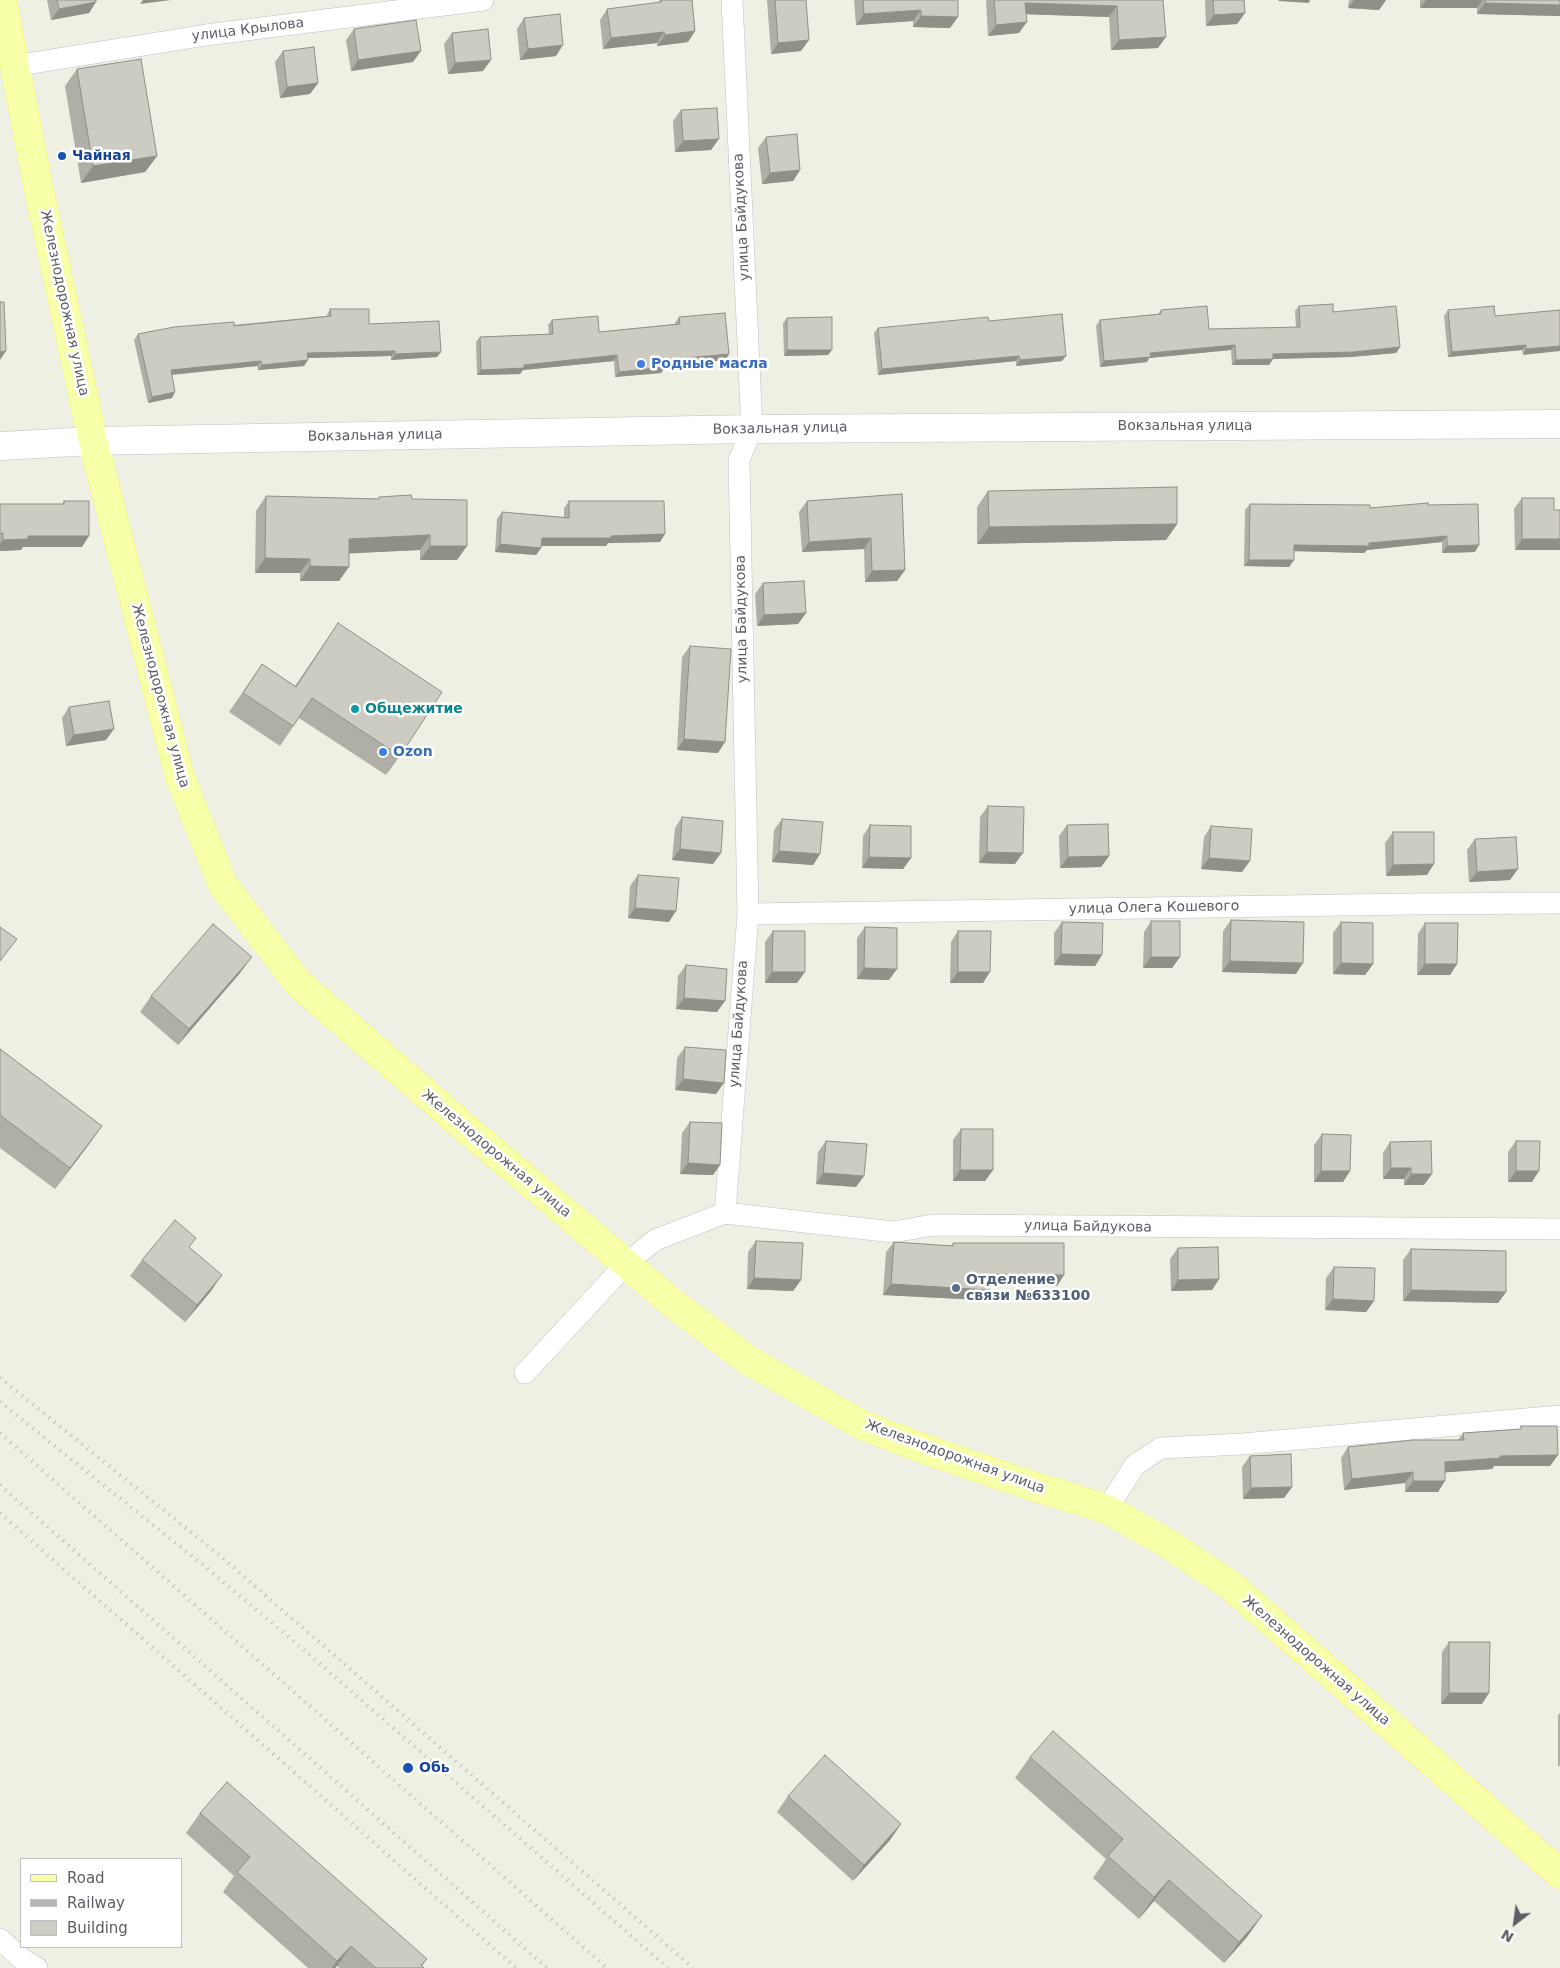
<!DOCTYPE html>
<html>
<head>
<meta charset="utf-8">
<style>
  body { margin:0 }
  #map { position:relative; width:1560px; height:1968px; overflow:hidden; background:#eff0e4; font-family:"DejaVu Sans",sans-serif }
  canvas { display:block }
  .legend { position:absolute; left:20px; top:1858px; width:162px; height:90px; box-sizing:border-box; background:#fff; border:1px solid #bebfc2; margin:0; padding:6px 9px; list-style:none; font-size:15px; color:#5c5e66 }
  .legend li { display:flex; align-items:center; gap:10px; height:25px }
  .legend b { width:25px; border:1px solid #bebfc2 }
  .north { position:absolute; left:1490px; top:1898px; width:50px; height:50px; -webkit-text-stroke:4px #fff; paint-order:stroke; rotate:210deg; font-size:14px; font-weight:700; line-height:20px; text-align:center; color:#5c5e66 }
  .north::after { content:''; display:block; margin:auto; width:18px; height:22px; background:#5c5e66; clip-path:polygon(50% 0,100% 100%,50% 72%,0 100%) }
</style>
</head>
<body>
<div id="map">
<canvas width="1560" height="1968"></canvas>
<ul class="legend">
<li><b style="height:6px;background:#f8ffa9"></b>Road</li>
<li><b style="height:6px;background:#b7b7b9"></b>Railway</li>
<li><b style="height:14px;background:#cdccc2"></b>Building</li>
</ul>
<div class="north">N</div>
</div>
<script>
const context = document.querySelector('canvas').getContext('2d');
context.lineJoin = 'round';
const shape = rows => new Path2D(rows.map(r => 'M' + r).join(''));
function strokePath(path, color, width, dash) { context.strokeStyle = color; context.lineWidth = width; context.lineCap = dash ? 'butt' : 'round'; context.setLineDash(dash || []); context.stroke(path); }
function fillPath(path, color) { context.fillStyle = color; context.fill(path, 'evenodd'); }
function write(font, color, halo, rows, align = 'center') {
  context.font = font + ' "DejaVu Sans",sans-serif'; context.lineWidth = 5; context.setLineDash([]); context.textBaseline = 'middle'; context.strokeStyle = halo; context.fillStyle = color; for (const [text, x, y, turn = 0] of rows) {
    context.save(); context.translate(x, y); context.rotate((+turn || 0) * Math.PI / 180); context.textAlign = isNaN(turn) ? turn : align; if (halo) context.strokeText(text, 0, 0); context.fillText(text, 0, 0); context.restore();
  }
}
const minor = shape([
  [732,0,752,429,739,460,748,914,725,1213,893,1232,933,1225,1560,1229],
  [14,66,206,35,483,0],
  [748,914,1411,904,1560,903],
  [525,1373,626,1264,655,1240,725,1213],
  [1107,1509,1135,1465,1161,1448,1242,1444,1560,1416],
  [0,1939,22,1959,37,1968]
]);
const tertiary = shape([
  [0,446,93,441,752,429,1560,424]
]);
const primary = shape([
  [2,0,39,190,93,441,180,777,223,885,298,983,469,1131,670,1301,748,1360,862,1425,927,1450,1033,1486,1107,1509,1170,1545,1230,1585,1560,1874]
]);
const rail = shape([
  [0,1378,218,1554,693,1968],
  [0,1402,203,1565,303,1649,668,1968],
  [0,1433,607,1968],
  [0,1485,547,1968],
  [0,1513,516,1968]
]);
const wall = shape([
  [47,0,96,0,89,13,51,20],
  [660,0,692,0,695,31,688,42,657,46,657,43,603,49,600,20,607,9,658,3],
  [767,0,806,0,801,51,771,54],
  [854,0,958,0,958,17,950,28,913,27,913,21,856,25],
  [986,0,1163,0,1158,48,1111,50,1109,17,1026,14,1019,33,988,36],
  [1205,0,1244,0,1245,13,1237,24,1206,26],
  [1349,0,1386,0,1379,10,1348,8],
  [1420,0,1560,0,1560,16,1477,14,1477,8,1420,8],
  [524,18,556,56,520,60,517,29],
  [354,29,413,62,351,71,346,40],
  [452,33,483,71,448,74,444,44],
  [283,51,318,83,310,94,280,98,275,62],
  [77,69,157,156,145,172,81,183,65,86],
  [681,110,711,150,675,152,673,121],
  [766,137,800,170,793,181,762,184,758,148],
  [1299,306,1333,312,1400,347,1396,353,1350,357,1273,359,1269,365,1232,365,1231,350,1149,358,1147,362,1100,367,1096,326,1100,320,1158,314,1161,310,1209,329,1296,328,1295,311],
  [330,309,369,324,437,357,391,360,391,356,308,358,304,366,258,370,257,366,172,375,172,398,148,403,134,340,138,334,327,316,327,315],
  [1448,310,1495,316,1560,310,1523,355,1522,350,1448,357,1444,316],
  [679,317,726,360,665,365,665,367,661,373,615,377,614,361,523,370,520,374,477,375,476,342,480,337,549,334,548,325,552,320,599,332,675,324,675,323],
  [787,318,828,355,784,356,783,323],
  [989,321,1062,361,1016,366,1016,361,878,375,874,333,878,328],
  [988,491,1177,524,1166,540,977,544,977,507],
  [902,494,905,570,897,581,865,582,864,549,802,552,799,512,807,501],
  [266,496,378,499,379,497,412,499,457,560,420,560,420,550,349,553,339,581,300,581,300,573,255,573,256,511],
  [1522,498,1554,510,1515,550,1514,509],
  [64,501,82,547,23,547,21,550,0,551,0,504,62,504],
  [569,501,660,542,608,543,606,546,541,546,541,548,536,555,495,552,497,519,502,512,564,517,564,508],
  [1250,504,1370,508,1428,505,1475,552,1442,553,1442,542,1367,550,1364,553,1294,551,1294,560,1289,567,1244,566,1245,510],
  [763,583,806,613,798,624,757,626,755,594],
  [338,623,400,756,386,775,299,718,280,746,229,712,262,664,295,686],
  [690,646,718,753,677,750,682,657],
  [69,707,106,740,66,746,62,718],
  [988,806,1015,864,979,863,980,817],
  [682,817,713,864,672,860,675,828],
  [782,819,820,854,813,865,772,862,774,830],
  [870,825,911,858,903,869,862,868,863,836],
  [1067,825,1109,856,1101,867,1060,868,1059,836],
  [1211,826,1242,872,1201,869,1204,837],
  [1393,832,1427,875,1386,876,1385,843],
  [1475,839,1510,880,1469,882,1467,850],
  [638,875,669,922,628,918,630,886],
  [1231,920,1296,974,1222,972,1223,931],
  [1151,921,1180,957,1172,968,1143,968,1144,932],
  [1062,922,1102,955,1095,966,1054,965,1054,933],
  [1341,922,1373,964,1365,975,1333,974,1333,933],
  [1425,923,1457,964,1450,975,1417,975,1418,934],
  [865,927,889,980,857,979,857,938],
  [773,931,797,983,765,983,765,942],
  [958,931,983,983,950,983,951,942],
  [686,965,717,1012,676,1009,678,976],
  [240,973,178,1045,140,1012,151,996],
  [685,1047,716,1094,675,1090,677,1058],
  [0,1049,102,1126,87,1147,55,1189,0,1148],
  [690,1122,720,1165,713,1175,680,1174,682,1133],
  [961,1129,993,1170,985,1181,953,1181,953,1140],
  [1322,1134,1350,1171,1343,1182,1314,1182,1314,1145],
  [826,1141,856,1187,816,1184,818,1152],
  [1516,1141,1532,1182,1508,1182,1508,1152],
  [1390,1142,1424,1185,1404,1185,1404,1179,1383,1179,1383,1153],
  [756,1241,801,1280,793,1291,747,1289,748,1252],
  [894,1242,951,1246,953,1243,1064,1275,1057,1286,989,1285,981,1300,883,1295,886,1252],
  [1178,1248,1219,1279,1212,1290,1171,1291,1170,1259],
  [1411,1249,1506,1292,1498,1303,1403,1301,1403,1260],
  [142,1260,211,1291,185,1322,130,1276],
  [1334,1267,1374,1301,1366,1312,1325,1310,1326,1278],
  [1521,1426,1558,1455,1550,1466,1494,1466,1492,1469,1445,1472,1438,1492,1405,1492,1405,1483,1344,1490,1341,1458,1348,1447,1458,1440,1463,1433,1520,1429],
  [1250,1456,1292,1487,1284,1498,1243,1499,1242,1467],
  [1449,1642,1482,1704,1441,1704,1442,1652],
  [1560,1713,1560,1766,1558,1766,1558,1715],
  [1030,1757,1247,1937,1224,1963,1154,1901,1139,1919,1093,1878,1106,1859,1015,1778],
  [788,1796,901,1824,890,1840,853,1881,777,1812],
  [200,1813,427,1959,422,1966,424,1968,339,1968,337,1966,335,1968,308,1968,223,1892,234,1876,186,1833]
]);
const shadedWall = shape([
  [143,0,171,0,140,4],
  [1279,0,1310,0,1309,3,1278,1],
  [1354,0,1386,0,1379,10,1348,8],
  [1426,0,1483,0,1477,8,1420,8],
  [96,2,89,13,51,20,59,9],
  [1025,3,1117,6,1109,17,1018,14],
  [1485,3,1560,5,1560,16,1477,14],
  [921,10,913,21,856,25,864,14],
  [1245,13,1237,24,1206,26,1214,15],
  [921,16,958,17,950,28,913,27],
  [1027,22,1019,33,988,36,996,25],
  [695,31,688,42,657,46,665,35],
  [664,32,657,43,603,49,611,38],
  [1166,37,1158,48,1111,50,1119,40],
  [809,40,801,51,771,54,778,43],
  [563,45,556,56,520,60,528,49],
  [421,51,413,62,351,71,358,60],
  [491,60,483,71,448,74,455,63],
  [318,83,310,94,280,98,287,87],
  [719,139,711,150,675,152,683,141],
  [157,156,145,172,81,183,93,166],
  [800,170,793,181,762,184,770,173],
  [1235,345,1231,350,1149,358,1147,362,1100,367,1104,361,1150,353],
  [1526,345,1522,350,1448,357,1452,352],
  [1560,346,1560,351,1523,355,1526,349],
  [1400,347,1396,353,1350,357,1269,359,1273,354],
  [787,350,832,350,828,355,784,356],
  [6,351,0,360,0,352],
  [395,351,391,356,304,358,307,353],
  [441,352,437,357,391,360,395,354],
  [729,354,726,360,661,366,665,360],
  [617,355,614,361,523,370,520,374,477,375,481,370],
  [1019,356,1016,361,878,375,882,369],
  [1066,356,1062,361,1016,366,1020,360],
  [1273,359,1269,365,1232,365,1236,360],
  [308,360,304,366,258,370,262,365],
  [261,361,257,366,167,375,171,370],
  [665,367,661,373,615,377,619,372],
  [175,392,172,398,148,403,152,397],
  [1177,524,1166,540,977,544,989,527],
  [665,534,660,542,608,543,606,546,537,546,542,538],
  [430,535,420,550,339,554,349,539],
  [28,536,89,536,82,547,23,547,21,550,0,551,0,544,3,540],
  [1447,536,1442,542,1367,550,1364,553,1289,551,1294,545,1369,543],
  [871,538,864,549,802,552,809,542],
  [1522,539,1560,539,1560,550,1515,550],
  [500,544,541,548,536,555,495,552],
  [1479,545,1475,552,1442,553,1447,546],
  [430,546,467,546,457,560,420,560],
  [265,558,310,559,300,573,255,573],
  [1249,560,1294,560,1289,567,1244,566],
  [310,566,349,567,339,581,300,581],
  [905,570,897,581,865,582,872,571],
  [806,613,798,624,757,626,764,615],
  [114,729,106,740,66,746,74,735],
  [684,739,725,742,718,753,677,750],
  [680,849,721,853,713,864,672,860],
  [779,851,820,854,813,865,772,862],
  [987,852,1023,853,1015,864,979,863],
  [1109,856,1101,867,1060,868,1068,857],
  [869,857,911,858,903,869,862,868],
  [1209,858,1250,861,1242,872,1201,869],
  [1434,864,1427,875,1386,876,1393,865],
  [1518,869,1510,880,1469,882,1477,872],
  [635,908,676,911,669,922,628,918],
  [1061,954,1102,955,1095,966,1054,965],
  [252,957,240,973,178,1045,189,1029],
  [1151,957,1180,957,1172,968,1143,968],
  [1230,961,1303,963,1296,974,1222,972],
  [1341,963,1373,964,1365,975,1333,974],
  [1425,964,1457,964,1450,975,1417,975],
  [864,968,897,969,889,980,857,979],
  [772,972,805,972,797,983,765,983],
  [958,972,990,972,983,983,950,983],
  [684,998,725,1001,717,1012,676,1009],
  [683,1079,724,1083,716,1094,675,1090],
  [102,1126,87,1147,55,1189,70,1168],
  [688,1163,720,1165,713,1175,680,1174],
  [1391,1168,1411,1168,1404,1179,1383,1179],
  [960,1170,993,1170,985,1181,953,1181],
  [1321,1171,1350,1171,1343,1182,1314,1182],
  [1516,1171,1539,1171,1532,1182,1508,1182],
  [823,1173,864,1176,856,1187,816,1184],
  [1411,1174,1432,1174,1424,1185,1404,1185],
  [989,1274,1064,1275,1057,1286,981,1285],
  [222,1275,211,1291,185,1322,197,1305],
  [754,1278,801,1280,793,1291,747,1289],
  [1219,1279,1212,1290,1171,1291,1178,1280],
  [891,1284,989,1290,981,1300,883,1295],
  [1411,1290,1506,1292,1498,1303,1403,1301],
  [1333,1299,1374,1301,1366,1312,1325,1310],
  [1558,1455,1550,1466,1494,1466,1492,1469,1438,1473,1445,1462,1500,1456],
  [1413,1472,1405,1483,1344,1490,1352,1479],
  [1413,1481,1445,1481,1438,1492,1405,1492],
  [1292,1487,1284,1498,1243,1499,1251,1488],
  [1449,1693,1489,1693,1482,1704,1441,1704],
  [901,1824,890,1840,853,1881,864,1865],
  [1169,1880,1154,1901,1139,1919,1154,1897],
  [1262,1916,1247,1937,1224,1963,1239,1942],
  [351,1946,337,1966,335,1968,332,1968,337,1961]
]);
const building = shape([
  [57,0,96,0,96,2,59,9,57,0],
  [661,0,692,0,695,31,665,35,664,32,611,38,607,9,661,2,661,0],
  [775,0,806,0,809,40,778,43,775,0],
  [863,0,958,0,958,17,921,16,921,10,864,14,863,0],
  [994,0,1163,0,1166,37,1119,40,1117,6,1025,3,1027,22,996,25,994,0],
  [1213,0,1244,0,1245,13,1214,15,1213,0],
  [1485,0,1560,0,1560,5,1485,3,1485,0],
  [560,14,563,45,528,49,524,18,560,14],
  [416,20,421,51,358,60,354,29,416,20],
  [488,29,491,60,455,63,452,33,488,29],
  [314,47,318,83,287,87,283,51,314,47],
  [141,59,157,156,93,166,77,69,141,59],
  [717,108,719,139,683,141,681,110,717,108],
  [797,134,800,170,770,173,766,137,797,134],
  [0,302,4,302,6,351,0,352,0,302],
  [1333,304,1333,312,1396,306,1400,347,1354,352,1273,354,1273,359,1236,360,1235,345,1150,353,1151,357,1104,361,1100,320,1161,314,1161,310,1207,306,1209,329,1300,327,1299,306,1333,304],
  [1494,306,1495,316,1560,310,1560,346,1526,349,1526,345,1452,352,1448,310,1494,306],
  [330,309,369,309,369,324,439,321,441,352,395,354,395,351,307,353,308,360,262,365,261,361,171,370,175,392,152,397,138,334,174,327,234,322,234,326,331,316,330,309],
  [725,313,729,354,665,360,665,367,619,372,617,355,524,365,524,368,481,370,480,337,553,334,552,320,598,316,599,332,680,324,679,317,725,313],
  [1062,314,1066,356,1020,360,1019,356,882,369,878,328,988,317,989,321,1062,314],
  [832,317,832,350,787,350,787,318,832,317],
  [1177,487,1177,524,989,527,988,491,1177,487],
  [902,494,905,570,872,571,871,538,809,542,807,501,902,494],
  [411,495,412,499,467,500,467,546,430,546,430,535,349,539,349,567,310,566,310,559,265,558,266,496,379,499,379,497,411,495],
  [1522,498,1554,498,1554,510,1560,510,1560,539,1522,539,1522,498],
  [64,501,89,501,89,536,28,536,28,539,3,540,3,533,0,534,0,504,64,504,64,501],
  [569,501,664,501,665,534,611,536,611,538,542,538,541,548,500,544,502,512,569,518,569,501],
  [1428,503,1428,505,1478,504,1479,545,1447,546,1447,536,1369,543,1369,546,1294,545,1294,560,1249,560,1250,504,1370,505,1370,508,1428,503],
  [804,581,806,613,764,615,763,583,804,581],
  [338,623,442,692,400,756,312,698,293,726,243,693,262,664,296,687,338,623],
  [690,646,731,649,725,742,684,739,690,646],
  [109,701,114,729,74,735,69,707,109,701],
  [988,806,1024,807,1023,853,987,852,988,806],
  [682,817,723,821,721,853,680,849,682,817],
  [782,819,823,822,820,854,779,851,782,819],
  [1108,824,1109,856,1068,857,1067,825,1108,824],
  [870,825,911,826,911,858,869,857,870,825],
  [1211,826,1252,829,1250,861,1209,858,1211,826],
  [1393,832,1434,832,1434,864,1393,865,1393,832],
  [1516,837,1518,869,1477,872,1475,839,1516,837],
  [638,875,679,878,676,911,635,908,638,875],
  [1231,920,1304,922,1303,963,1230,961,1231,920],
  [1151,921,1180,921,1180,957,1151,957,1151,921],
  [1062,922,1103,923,1102,955,1061,954,1062,922],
  [1341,922,1373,923,1373,964,1341,963,1341,922],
  [1425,923,1458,923,1457,964,1425,964,1425,923],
  [213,924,252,957,189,1029,151,996,213,924],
  [0,927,17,939,0,961,0,927],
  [865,927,897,928,897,969,864,968,865,927],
  [773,931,805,931,805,972,772,972,773,931],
  [958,931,991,931,990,972,958,972,958,931],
  [686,965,727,969,725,1001,684,998,686,965],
  [685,1047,726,1050,724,1083,683,1079,685,1047],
  [0,1049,102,1126,70,1168,0,1115,0,1049],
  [690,1122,722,1123,720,1165,688,1163,690,1122],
  [961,1129,993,1129,993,1170,960,1170,961,1129],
  [1322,1134,1351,1135,1350,1171,1321,1171,1322,1134],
  [826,1141,867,1144,864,1176,823,1173,826,1141],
  [1431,1141,1432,1174,1411,1174,1411,1168,1391,1168,1390,1142,1431,1141],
  [1516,1141,1540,1141,1539,1171,1516,1171,1516,1141],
  [175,1220,196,1238,189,1247,222,1275,197,1305,142,1260,175,1220],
  [756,1241,803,1243,801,1280,754,1278,756,1241],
  [894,1242,953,1246,953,1243,1064,1243,1064,1275,989,1274,989,1290,891,1284,894,1242],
  [1218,1247,1219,1279,1178,1280,1178,1248,1218,1247],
  [1411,1249,1506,1251,1506,1292,1411,1290,1411,1249],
  [1334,1267,1375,1268,1374,1301,1333,1299,1334,1267],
  [1521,1426,1557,1426,1558,1455,1500,1456,1500,1458,1445,1462,1445,1481,1413,1481,1413,1472,1352,1479,1348,1447,1413,1440,1464,1440,1463,1433,1521,1429,1521,1426],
  [1291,1454,1292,1487,1251,1488,1250,1456,1291,1454],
  [1449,1642,1490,1642,1489,1693,1449,1693,1449,1642],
  [1053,1731,1262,1916,1239,1942,1169,1880,1154,1897,1108,1856,1123,1839,1030,1757,1053,1731],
  [825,1755,901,1824,864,1865,788,1796,825,1755],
  [227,1782,427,1959,421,1965,424,1968,376,1968,351,1946,337,1961,237,1872,250,1857,200,1813,227,1782]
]);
const markers = [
  [62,156,5,"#1a4fb4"],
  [641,364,5,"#3f7fe0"],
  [355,709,5,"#0f9aa8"],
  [383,752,5,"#3f7fe0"],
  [956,1288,5,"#5c6f8a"],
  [408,1768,6,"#1a4fb4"]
];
const streetNames = [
  ["улица Крылова",248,30,-7],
  ["улица Байдукова",742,217,-93],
  ["Железнодорожная улица",64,303,78],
  ["Вокзальная улица",1185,426],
  ["Вокзальная улица",780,429,-1],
  ["Вокзальная улица",375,436,-1],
  ["улица Байдукова",742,619,-91],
  ["Железнодорожная улица",160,696,75],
  ["улица Олега Кошевого",1154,908,-1],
  ["улица Байдукова",739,1024,-86],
  ["Железнодорожная улица",496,1154,40],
  ["улица Байдукова",1088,1227,1],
  ["Железнодорожная улица",955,1457,20],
  ["Железнодорожная улица",1316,1661,41]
];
const transitNames = [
  ["Чайная",72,156],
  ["Обь",419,1768]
];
const shopNames = [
  ["Родные масла",651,364],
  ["Ozon",393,752]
];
const cultureNames = [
  ["Общежитие",365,709]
];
const serviceNames = [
  ["Отделение",966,1280],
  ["связи №633100",966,1296]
];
strokePath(minor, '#bebfc6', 22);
strokePath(tertiary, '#bebfc6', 29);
strokePath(primary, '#fdf74f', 29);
strokePath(minor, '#fff', 21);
strokePath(tertiary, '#fff', 28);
strokePath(primary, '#f8ffa9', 28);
strokePath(rail, '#b7b7b9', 4, [1, 6]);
fillPath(wall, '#b0afa7');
fillPath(shadedWall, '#908f88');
fillPath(building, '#cdccc2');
strokePath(building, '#908f88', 1);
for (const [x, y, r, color] of markers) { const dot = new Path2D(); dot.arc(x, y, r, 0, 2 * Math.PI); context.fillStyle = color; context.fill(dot); strokePath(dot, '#fff', 2); }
write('14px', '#5c5e66', '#fff', streetNames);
write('bold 14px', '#164399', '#fff', transitNames, 'left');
write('bold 14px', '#366cbe', '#fff', shopNames, 'left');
write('bold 14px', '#0d838f', '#fff', cultureNames, 'left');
write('bold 14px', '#4e5e75', '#fff', serviceNames, 'left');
</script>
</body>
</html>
